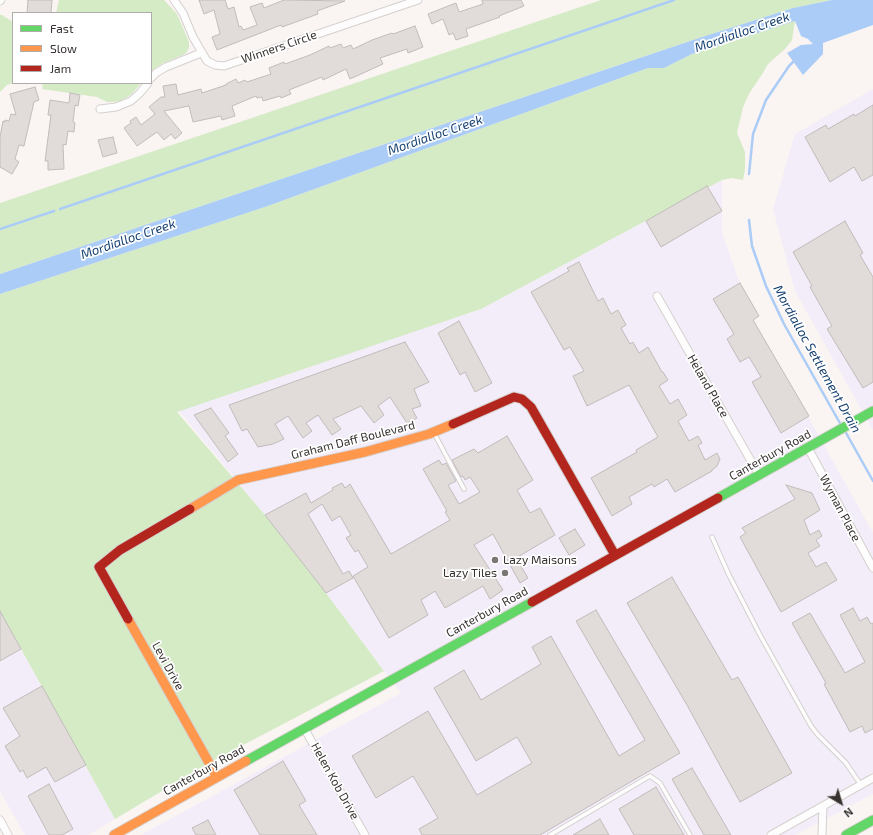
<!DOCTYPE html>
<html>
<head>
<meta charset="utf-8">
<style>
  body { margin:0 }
  #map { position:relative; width:873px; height:835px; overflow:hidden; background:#faf4f2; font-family:"Exo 2",sans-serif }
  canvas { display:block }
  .legend { position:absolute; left:12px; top:12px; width:140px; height:72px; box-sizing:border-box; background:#fff; border:1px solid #afadac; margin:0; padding:5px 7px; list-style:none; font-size:12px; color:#373230 }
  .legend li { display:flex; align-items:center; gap:8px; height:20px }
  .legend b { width:20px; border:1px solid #afadac }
  .north { position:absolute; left:821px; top:783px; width:40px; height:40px; -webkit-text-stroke:3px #fff; paint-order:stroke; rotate:142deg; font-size:11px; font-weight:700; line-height:16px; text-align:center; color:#373230 }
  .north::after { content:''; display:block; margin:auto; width:14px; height:18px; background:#373230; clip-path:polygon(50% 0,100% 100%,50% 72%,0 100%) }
</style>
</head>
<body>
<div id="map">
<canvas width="873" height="835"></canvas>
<ul class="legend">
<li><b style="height:5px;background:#63d668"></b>Fast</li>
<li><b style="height:5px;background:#ff974d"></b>Slow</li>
<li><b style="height:5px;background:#b3261e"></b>Jam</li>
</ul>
<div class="north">N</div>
</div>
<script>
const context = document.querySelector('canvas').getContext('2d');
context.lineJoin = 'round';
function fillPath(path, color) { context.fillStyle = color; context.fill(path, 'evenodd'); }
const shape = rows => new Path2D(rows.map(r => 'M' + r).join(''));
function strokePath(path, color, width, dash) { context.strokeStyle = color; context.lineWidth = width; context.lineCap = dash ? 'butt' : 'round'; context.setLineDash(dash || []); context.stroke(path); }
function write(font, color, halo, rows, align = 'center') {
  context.font = font + ' "Exo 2",sans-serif'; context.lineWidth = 3.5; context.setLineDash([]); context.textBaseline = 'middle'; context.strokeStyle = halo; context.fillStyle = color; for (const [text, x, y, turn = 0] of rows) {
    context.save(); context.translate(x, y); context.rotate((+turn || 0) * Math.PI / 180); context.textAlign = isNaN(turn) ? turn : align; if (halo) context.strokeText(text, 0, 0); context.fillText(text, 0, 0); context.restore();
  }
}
const industrial = shape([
  [873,89,873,430,795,291,773,209,795,134],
  [722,180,722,233,751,315,873,533,873,794,795,835,141,835,401,693,326,593,265,515,175,406,479,310],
  [0,611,115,819,88,835,25,835,0,791]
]);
const green = shape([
  [59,0,164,0,177,14,189,42,189,48,186,53,183,55,163,63,151,71,151,13,56,13],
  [601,0,832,0,793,8,699,38,0,274,0,203],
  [0,15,2,15,13,22,13,83,7,85,0,92],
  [795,21,792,40,785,49,768,64,763,73,750,92,743,107,737,133,745,152,745,170,743,180,731,178,722,180,481,309,177,412,265,515,326,593,384,671,209,763,115,819,0,611,0,294,265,207,648,68,664,68,692,54],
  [43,83,141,83,133,93,126,98,119,101,113,102,107,102,97,97,42,89]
]);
const water = shape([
  [832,0,873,0,873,25,823,43,823,54,803,75,787,53,801,45,813,44,808,39,801,36,795,21,692,54,664,68,648,68,265,207,0,294,0,274,699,38,793,8]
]);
const stream = shape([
  [749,174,753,134,766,100,789,66,795,60],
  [60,209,674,0],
  [749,220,752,246,766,286,784,324,841,425],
  [0,229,54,211],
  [845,431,873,481]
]);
const building = shape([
  [28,0,52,0,51,13,27,13,28,0],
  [199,0,225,0,228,9,234,7,239,27,241,26,243,30,257,25,250,7,262,3,264,8,284,0,345,1,317,11,318,14,282,27,281,25,217,50,212,37,220,34,214,10,204,14,199,0],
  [482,0,521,0,524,6,499,16,500,17,466,29,468,36,456,40,453,33,449,35,443,19,432,24,428,14,456,3,459,12,483,4,482,0],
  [415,26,423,47,408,53,407,49,380,58,383,64,350,79,346,69,323,80,322,77,289,90,291,94,281,98,280,96,263,101,262,97,257,98,256,96,232,106,235,116,222,120,221,116,193,122,189,106,164,111,182,133,175,139,171,134,164,140,157,132,137,146,124,128,131,123,130,121,136,117,141,125,155,114,149,107,161,97,165,97,163,86,176,84,178,95,201,89,202,93,226,85,226,84,236,79,238,83,245,80,247,82,271,74,269,68,284,62,285,64,310,55,329,46,330,48,341,44,343,48,351,45,353,49,372,40,392,33,393,34,415,26],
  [35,87,39,100,34,102,24,146,19,145,15,159,19,162,12,174,0,167,0,137,3,121,5,122,5,120,9,121,11,114,16,115,10,94,35,87],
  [70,93,80,95,78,106,75,105,73,122,75,123,74,132,68,131,66,145,63,144,64,169,48,170,48,161,45,161,51,115,48,115,50,100,69,103,70,93],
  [873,105,873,175,862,181,854,167,830,182,805,137,826,125,828,129,854,114,855,116,873,105],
  [113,137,117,153,103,157,98,140,113,137],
  [707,186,722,211,661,247,646,221,707,186],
  [845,221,863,253,860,255,873,277,873,382,863,388,827,329,832,326,810,287,812,286,793,252,845,221],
  [579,262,598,301,603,298,611,314,618,310,626,325,621,328,630,344,633,342,639,353,648,347,662,372,663,372,668,380,659,386,670,404,678,399,687,415,678,421,689,441,698,436,702,443,698,445,705,460,717,453,720,459,717,466,712,470,712,471,675,492,667,479,654,487,652,484,629,497,632,504,612,516,591,478,637,452,636,450,658,437,629,385,587,406,573,376,584,371,570,347,564,350,531,292,569,271,567,268,579,262],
  [740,283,759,316,753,320,809,416,781,433,752,382,761,377,749,357,740,362,727,339,734,334,713,299,740,283],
  [459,321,492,383,475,392,465,372,460,375,438,333,459,321],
  [405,342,429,382,414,389,421,406,412,409,417,418,407,423,390,397,378,406,384,415,374,423,361,406,333,419,341,429,332,435,318,415,306,423,312,431,303,438,288,416,275,424,284,439,273,444,258,447,247,429,242,431,229,405,405,342],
  [211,408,229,433,225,436,238,454,228,462,194,415,211,408],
  [507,436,533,480,517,490,530,513,540,508,555,535,516,558,528,578,520,583,493,534,474,545,503,590,490,599,483,586,445,608,435,591,421,600,428,615,389,638,353,576,368,567,358,550,355,552,346,538,351,535,340,516,332,521,322,504,308,514,343,574,349,571,353,578,326,593,265,515,306,493,311,503,333,490,332,488,342,483,345,488,350,484,391,554,450,520,445,512,447,511,423,469,439,460,442,465,446,463,456,481,448,485,459,504,480,492,470,477,465,480,463,476,461,477,452,460,474,449,478,453,507,436],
  [786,485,812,493,820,510,804,520,810,535,819,530,822,536,816,540,820,546,808,553,816,567,826,562,837,580,781,612,740,537,746,533,742,528,795,499,786,485],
  [575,529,585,545,569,555,559,538,575,529],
  [672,577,732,680,738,677,792,773,740,802,687,705,627,603,672,577],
  [853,608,860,621,867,617,871,624,873,623,873,729,865,733,862,726,850,732,824,684,826,683,792,623,810,613,845,673,865,662,840,615,853,608],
  [596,610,680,753,540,835,422,835,419,829,438,818,413,776,376,798,352,756,428,711,477,795,532,763,517,737,476,761,434,688,464,670,481,700,541,664,532,647,551,636,619,756,645,740,576,621,596,610],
  [0,611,21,649,0,661,0,611],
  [42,686,86,765,55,782,46,767,27,778,23,770,20,772,5,746,20,736,3,708,42,686],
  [283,761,306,801,299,805,317,835,260,835,234,790,283,761],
  [692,768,731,835,704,835,672,779,692,768],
  [49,784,73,829,62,835,49,835,28,796,49,784],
  [656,787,684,835,634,835,619,809,656,787],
  [600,819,609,835,573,835,600,819],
  [208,820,216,835,196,835,192,828,208,820]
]);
const lane = shape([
  [434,433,464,489],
  [712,537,729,575,760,635,811,726,818,735,846,763,861,785],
  [550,835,650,776,660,783,690,835]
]);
const street = shape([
  [174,0,183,13,193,37,207,61,215,65,224,66,418,0],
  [0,1,1,0],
  [151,78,156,73,166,67,201,53],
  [100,109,116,107,131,101,140,93,148,83],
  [657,296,759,475],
  [808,448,873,568],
  [304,728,365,835],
  [0,820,8,835],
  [771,835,873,778],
  [822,835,823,806]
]);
const fast = shape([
  [718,498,873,411],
  [246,761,532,602],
  [846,835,873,820]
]);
const slow = shape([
  [190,509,238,480,365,452,429,434,453,424],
  [128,619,217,777],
  [114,835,246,761]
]);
const jam = shape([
  [453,424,514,397,522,399,531,407,615,555],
  [532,602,718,498],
  [128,619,99,567,120,550,190,509]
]);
const markers = [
  [495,560,4,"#7b7674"],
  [505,573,4,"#7b7674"]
];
const streetNames = [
  ["Winners Circle",279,47,-19],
  ["Heland Place",708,386,60],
  ["Graham Daff Boulevard",353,440,-14],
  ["Canterbury Road",770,455,-29],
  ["Wyman Place",840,508,62],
  ["Canterbury Road",487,612,-29],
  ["Levi Drive",168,666,61],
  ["Canterbury Road",204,770,-29],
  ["Helen Kob Drive",335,781,61]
];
const poiNames = [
  ["Lazy Maisons",503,560],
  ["Lazy Tiles",497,573,"right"]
];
const waterNames = [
  ["Mordialloc Creek",742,32,-19],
  ["Mordialloc Creek",435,135,-19],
  ["Mordialloc Creek",128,239,-19],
  ["Mordialloc Settlement Drain",817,359,61]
];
fillPath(industrial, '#f3edf9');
fillPath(green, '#d5ebc6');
fillPath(water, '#abccf6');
strokePath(stream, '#abccf6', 2.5);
fillPath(building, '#e1dcda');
strokePath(building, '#c1bcbb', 1);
strokePath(lane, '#d5d0ce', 5.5);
strokePath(street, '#d5d0ce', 9);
strokePath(fast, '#d5d0ce', 11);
strokePath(slow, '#d5d0ce', 11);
strokePath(jam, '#d5d0ce', 11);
strokePath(lane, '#fefdfd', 3.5);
strokePath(street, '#fefdfd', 7);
strokePath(fast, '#63d668', 9);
strokePath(slow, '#ff974d', 9);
strokePath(jam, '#b3261e', 9);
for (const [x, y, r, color] of markers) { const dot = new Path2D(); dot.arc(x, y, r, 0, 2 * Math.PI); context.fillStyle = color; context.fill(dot); strokePath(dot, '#fff', 1.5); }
write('12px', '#373230', '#fff', streetNames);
write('12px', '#373230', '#fff', poiNames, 'left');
write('italic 13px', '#164171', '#fff', waterNames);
</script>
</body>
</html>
